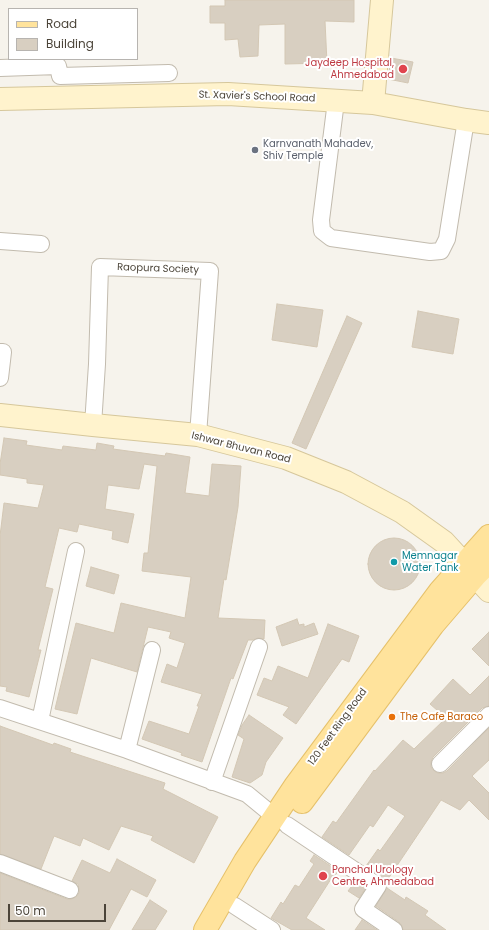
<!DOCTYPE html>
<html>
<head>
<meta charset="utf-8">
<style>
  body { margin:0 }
  #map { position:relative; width:489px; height:930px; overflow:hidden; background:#f6f3ec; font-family:Poppins,sans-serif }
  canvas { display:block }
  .legend { position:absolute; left:8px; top:8px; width:130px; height:52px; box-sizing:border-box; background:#fff; border:1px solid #b7b4b0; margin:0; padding:5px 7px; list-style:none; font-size:12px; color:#4b4439 }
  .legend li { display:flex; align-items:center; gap:8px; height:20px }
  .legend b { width:20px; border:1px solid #b7b4b0 }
  .scale { position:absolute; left:8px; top:904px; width:98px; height:18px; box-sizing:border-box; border:2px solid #4b4439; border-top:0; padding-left:5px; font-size:12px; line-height:14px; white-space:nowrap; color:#4b4439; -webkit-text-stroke:3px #fff; paint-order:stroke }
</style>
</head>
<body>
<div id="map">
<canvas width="489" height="930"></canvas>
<ul class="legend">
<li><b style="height:5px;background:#ffe39c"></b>Road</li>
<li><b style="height:11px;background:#d8cfc1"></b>Building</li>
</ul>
<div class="scale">50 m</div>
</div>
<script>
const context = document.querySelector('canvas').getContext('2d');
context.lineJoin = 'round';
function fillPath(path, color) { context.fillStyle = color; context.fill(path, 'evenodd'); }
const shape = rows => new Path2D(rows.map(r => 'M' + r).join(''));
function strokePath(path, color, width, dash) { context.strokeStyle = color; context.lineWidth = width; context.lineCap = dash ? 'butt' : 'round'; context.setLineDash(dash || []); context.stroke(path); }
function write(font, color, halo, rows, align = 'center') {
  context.font = font + ' Poppins,sans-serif'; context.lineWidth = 4; context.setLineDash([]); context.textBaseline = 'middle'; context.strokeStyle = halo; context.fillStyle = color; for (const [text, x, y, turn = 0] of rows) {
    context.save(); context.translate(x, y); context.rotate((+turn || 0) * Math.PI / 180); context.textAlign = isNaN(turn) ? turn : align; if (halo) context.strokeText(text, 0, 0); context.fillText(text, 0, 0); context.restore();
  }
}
const building = shape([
  [225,0,354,0,354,22,325,21,327,63,285,64,285,24,259,25,258,56,240,57,238,39,225,40,225,23,210,23,210,6,225,6,225,0],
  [391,58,413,62,408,83,388,79,391,58],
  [277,304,323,310,317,347,272,340,277,304],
  [418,311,459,319,453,354,412,347,418,311],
  [347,316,362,323,306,449,292,443,347,316],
  [4,438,27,441,26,445,62,450,63,446,96,450,97,443,114,446,113,449,165,456,166,453,190,457,185,493,209,496,212,464,241,466,238,507,226,580,224,579,218,618,265,620,264,639,258,638,253,640,248,640,233,679,231,678,202,762,181,755,182,753,142,739,149,721,189,734,199,706,197,706,202,694,161,682,167,664,177,668,185,643,169,638,171,632,148,627,137,672,91,658,77,714,55,709,76,623,114,633,121,603,185,618,191,577,142,571,144,553,148,553,157,466,144,464,139,489,108,485,105,509,134,514,128,543,112,539,113,531,79,524,77,532,59,528,45,587,53,589,38,650,41,650,29,697,6,691,7,687,0,686,0,536,4,503,38,508,44,485,27,483,27,479,0,475,0,464,4,438],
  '368 564a26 26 0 1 1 52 0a26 26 0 1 1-52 0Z',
  [91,567,119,575,114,594,86,586,91,567],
  [297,619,299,625,304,624,304,627,314,623,318,634,282,646,276,627,297,619],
  [328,624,359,636,349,662,342,659,296,724,283,715,289,707,257,695,264,678,272,681,278,666,308,678,328,624],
  [489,632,489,666,472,649,489,632],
  [489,676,489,706,482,708,433,757,431,762,431,767,434,771,438,773,443,773,447,771,489,728,489,760,472,776,489,793,489,820,469,800,460,810,441,800,386,882,366,866,378,849,380,851,405,816,388,805,373,827,370,825,349,855,322,837,333,821,336,823,374,770,375,771,403,740,414,749,446,718,430,704,453,679,470,695,489,676],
  [249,715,283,738,266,762,262,775,250,783,232,777,244,739,238,735,242,725,249,715],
  [0,726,53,745,54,743,71,749,70,752,165,783,163,789,218,817,194,863,151,840,153,836,121,826,109,850,83,838,80,846,54,836,41,869,0,854,0,726],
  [314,855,338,871,332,880,331,879,306,918,325,930,292,930,271,918,281,902,283,904,295,885,299,887,314,864,310,861,314,855],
  [117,859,156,880,147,897,131,889,109,930,0,930,0,873,67,899,71,899,76,897,79,893,79,889,78,884,72,881,82,860,110,873,117,859],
  [355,882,365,889,359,898,348,891,355,882],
  [387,888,405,900,406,897,428,911,425,915,446,930,403,930,402,926,399,922,376,906,387,888],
  [150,900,167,911,155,930,132,930,150,900],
  [362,920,377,930,355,930,362,920]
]);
const street = shape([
  [0,68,58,66,60,76,169,73],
  [336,101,321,220,322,231,331,238,430,252,441,251,447,239,466,120],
  [0,241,41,244],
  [0,352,3,352,0,378],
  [93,425,97,364,100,267,210,271,198,435],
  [0,708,127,750,247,794,275,817],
  [40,721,76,551],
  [127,750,152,650],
  [440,764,489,715],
  [212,782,259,647],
  [287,825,378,886,363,909,394,930],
  [0,863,70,890],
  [235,906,272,930]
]);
const secondary = shape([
  [0,99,228,94,373,103,466,120,489,123],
  [373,103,382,0],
  [0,415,93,425,198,435,286,458,346,482,402,512,444,542,489,591]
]);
const primary = shape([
  [302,802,433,625,475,576,489,562],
  [205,930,245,861,295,786,440,591,489,536]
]);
const markers = [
  [403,69,5,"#e0444e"],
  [255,150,4,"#6b7280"],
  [394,562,4,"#0f9aa8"],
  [392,717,4,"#e8710a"],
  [323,876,5,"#e0444e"]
];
const healthNames = [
  ["Jaydeep Hospital,",394,63],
  ["Ahmedabad",394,75],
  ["Panchal Urology",332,870,"left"],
  ["Centre, Ahmedabad",332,882,"left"]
];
const streetNames = [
  ["St. Xavier's School Road",257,97,2],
  ["Raopura Society",158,269,2],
  ["Ishwar Bhuvan Road",241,448,14],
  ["120 Feet Ring Road",338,727,-54]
];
const worshipNames = [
  ["Karnvanath Mahadev,",263,144],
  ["Shiv Temple",263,156]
];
const cultureNames = [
  ["Memnagar",402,556],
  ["Water Tank",402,568]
];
const foodNames = [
  ["The Cafe Baraco",400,717]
];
fillPath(building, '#d8cfc1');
strokePath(building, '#d3c7b4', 1);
strokePath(street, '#c2bbae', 18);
strokePath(secondary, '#d6c79b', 24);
strokePath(primary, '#e6c16a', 24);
strokePath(street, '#fff', 16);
strokePath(secondary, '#fff3cd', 22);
strokePath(primary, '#ffe39c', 22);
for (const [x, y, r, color] of markers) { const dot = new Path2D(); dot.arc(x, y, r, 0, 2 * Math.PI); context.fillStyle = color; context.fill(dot); strokePath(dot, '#fff', 1.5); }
write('10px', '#be3a42', '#fff', healthNames, 'right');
write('10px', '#4b4439', '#fff', streetNames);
write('10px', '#5b616d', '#fff', worshipNames, 'left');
write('10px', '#0d838f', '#fff', cultureNames, 'left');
write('10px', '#c56008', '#fff', foodNames, 'left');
</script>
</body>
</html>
